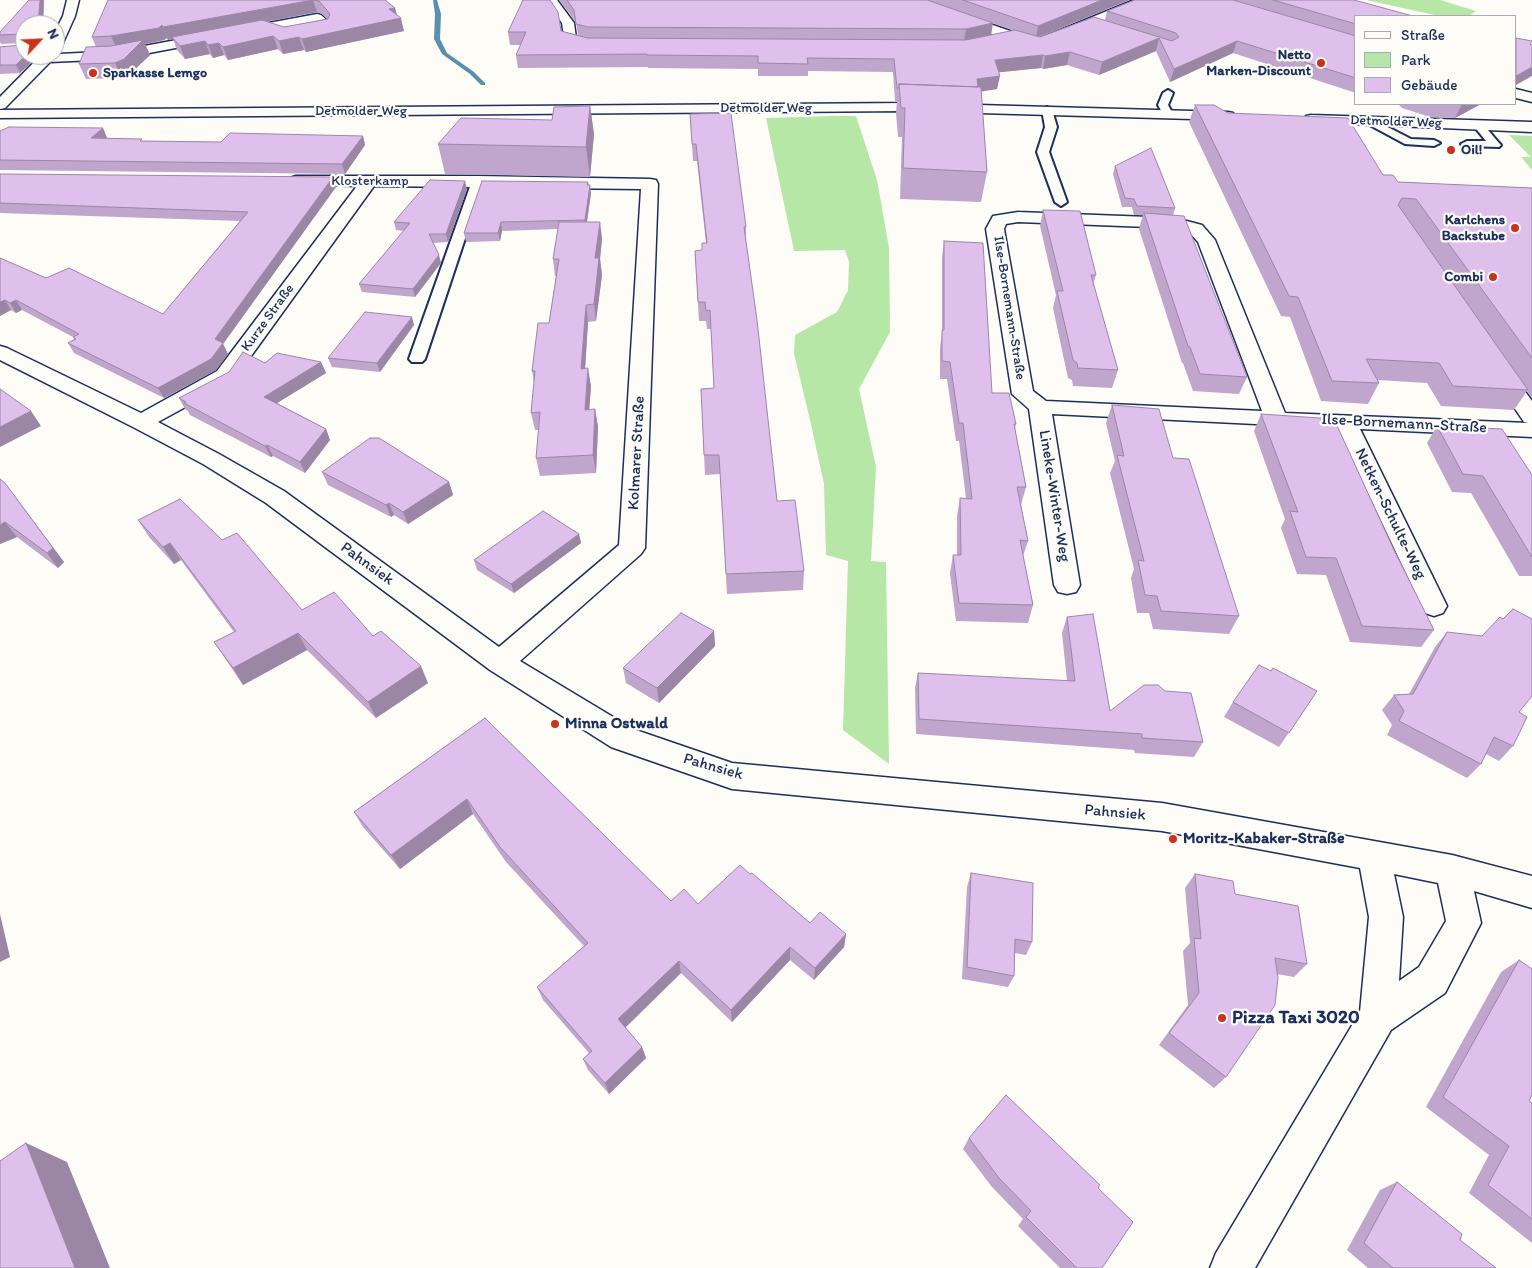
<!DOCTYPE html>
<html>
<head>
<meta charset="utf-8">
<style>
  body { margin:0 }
  #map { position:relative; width:1532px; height:1268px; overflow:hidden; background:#fdfcf7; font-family:Itim,sans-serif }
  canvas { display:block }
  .legend { position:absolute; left:1354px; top:15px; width:162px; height:90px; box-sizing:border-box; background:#fdfcf7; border:1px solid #a3aaba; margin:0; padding:6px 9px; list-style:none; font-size:15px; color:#1b2f5e }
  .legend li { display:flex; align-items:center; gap:10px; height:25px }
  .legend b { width:25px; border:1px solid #a3aaba }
  .north { position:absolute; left:15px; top:15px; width:50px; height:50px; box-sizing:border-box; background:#fdfcf7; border:1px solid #a3aaba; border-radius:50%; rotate:65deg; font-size:14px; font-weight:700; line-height:20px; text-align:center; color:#1b2f5e }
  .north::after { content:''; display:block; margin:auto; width:18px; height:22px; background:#c8321e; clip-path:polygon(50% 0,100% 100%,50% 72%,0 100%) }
</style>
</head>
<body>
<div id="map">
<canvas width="1532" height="1268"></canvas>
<ul class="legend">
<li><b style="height:6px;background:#fdfcf7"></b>Straße</li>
<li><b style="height:14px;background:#b6e7a6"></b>Park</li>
<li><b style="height:14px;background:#dfc0ed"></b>Gebäude</li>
</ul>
<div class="north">N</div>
</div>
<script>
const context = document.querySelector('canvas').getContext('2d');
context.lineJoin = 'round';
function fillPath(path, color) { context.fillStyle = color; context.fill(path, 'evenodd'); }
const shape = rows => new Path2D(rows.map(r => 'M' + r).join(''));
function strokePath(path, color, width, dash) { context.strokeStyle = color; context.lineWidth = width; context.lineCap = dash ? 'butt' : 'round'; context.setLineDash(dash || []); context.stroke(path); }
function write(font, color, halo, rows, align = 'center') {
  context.font = font + ' Itim,sans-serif'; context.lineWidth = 4.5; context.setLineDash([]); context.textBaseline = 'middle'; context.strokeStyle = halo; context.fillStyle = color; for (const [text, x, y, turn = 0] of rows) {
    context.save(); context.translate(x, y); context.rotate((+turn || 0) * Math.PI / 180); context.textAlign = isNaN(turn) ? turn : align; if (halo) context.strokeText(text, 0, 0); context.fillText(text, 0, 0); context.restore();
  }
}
const green = shape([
  [1366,0,1440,0,1476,11,1469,16,1439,16],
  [832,116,856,116,877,180,889,248,890,332,859,389,876,467,871,561,886,562,889,764,843,730,848,561,826,555,824,484,811,424,794,353,795,335,837,312,848,290,849,262,845,250,794,251,766,118],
  [1509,135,1532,136,1532,170,1521,157,1531,157]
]);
const stream = shape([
  [433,0,437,0,441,14,440,39,447,53,474,72,485,83,485,85,481,85,470,74,442,54,434,39,435,14,433,0]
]);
const lane = shape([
  [1168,90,1173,93,1168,105,1173,114,1168,117,1164,116,1158,105,1163,93,1168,90],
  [1047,107,1052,110,1057,127,1049,152,1067,202,1061,206,1055,202,1037,152,1045,127,1042,110,1047,107],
  [1370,118,1411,139,1434,140,1440,143,1434,146,1405,144,1366,123,1365,121,1370,118],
  [1478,122,1482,123,1499,143,1501,145,1499,147,1463,146,1461,144,1467,141,1486,141,1473,125,1478,122],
  [478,177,484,181,425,359,422,362,412,362,409,359,472,181,478,177]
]);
const street = shape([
  [67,0,79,0,75,16,62,45,55,49,55,32,63,16,67,0],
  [545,0,557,0,574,23,576,38,604,42,606,45,604,48,589,49,565,43,562,23,545,0],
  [904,0,921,0,1036,40,1134,0,1151,0,1149,3,1037,48,1008,40,906,3,904,0],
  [317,14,321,15,331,24,332,27,331,30,298,36,292,32,293,29,317,25,314,22,117,59,50,62,5,108,0,109,0,97,41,55,117,51,317,14],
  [1516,89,1532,93,1532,102,1516,98,1516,89],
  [296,176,478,176,650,179,656,180,658,184,645,548,641,554,520,661,633,729,732,763,1162,803,1452,855,1532,876,1532,908,1474,891,1481,923,1445,993,1391,1030,1255,1268,1210,1268,1216,1253,1360,1012,1369,917,1360,868,1162,831,732,789,611,747,490,670,266,503,203,464,133,427,0,360,0,346,7,348,141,413,217,371,357,186,290,184,288,181,290,178,296,176],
  [374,186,641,189,619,545,499,647,284,491,219,454,158,422,233,381,374,186],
  [1394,874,1438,883,1446,921,1419,967,1399,981,1403,917,1394,874],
  [1018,212,1175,218,1202,225,1215,240,1285,413,1528,423,1524,422,1488,369,1492,365,1499,363,1506,365,1532,401,1532,437,1360,429,1447,606,1443,613,1434,616,1425,613,1337,428,1052,414,1080,585,1076,592,1067,594,1058,592,1054,585,1029,409,1012,394,986,229,993,216,1018,212],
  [1018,222,1174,228,1190,233,1198,242,1262,411,1046,401,1033,391,1004,229,1006,224,1018,222]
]);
const secondary = shape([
  [908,103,1228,112,1233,113,1235,116,1233,119,1228,120,908,111,0,118,0,110,908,103],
  [1311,115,1532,122,1532,132,1306,122,1304,119,1306,116,1311,115]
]);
const wall = shape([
  [44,0,43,25,25,25,20,73,0,74,0,47,22,45,22,43,1,44,0,42,0,32],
  [108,0,385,0,395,8,397,16,404,31,306,52,304,50,283,54,278,49,228,60,224,55,213,58,210,54,185,59,177,50,173,39,168,40,167,38,164,40,145,44,150,55,130,74,122,78,86,79,79,64,96,47,92,37],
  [317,12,322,14,327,19,284,27,266,22],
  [559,0,1129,0,1039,37,1040,37,1105,20,1107,11,1135,0,1354,0,1356,16,1356,93,1233,53,1170,82,1156,51,1099,75,1067,65,1043,69,1041,68,998,72,997,89,981,91,987,172,981,202,900,199,902,137,898,137,896,113,897,101,895,101,893,72,808,71,808,76,758,76,758,69,648,68,648,67,518,68,516,55,521,45,510,45,508,32,561,31,578,35,576,22],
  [964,13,1015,31,991,35],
  [1398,104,1481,104,1455,118,1430,117,1402,108],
  [1195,105,1228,113,1383,175,1398,182,1532,188,1532,398,1527,391,1514,410,1441,406,1427,383,1378,380,1379,383,1368,404,1321,401,1290,317,1281,316,1189,122],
  [590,106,594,134,590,177,445,174,438,144,552,120],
  [690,114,746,227,746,245,777,501,804,571,803,590,727,594,720,474,705,475,701,389,714,388,711,329,707,329,706,321,699,321,695,251,702,250,706,243,697,161,693,161],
  [103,128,107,138,106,138,143,141,221,142,363,136,365,145,345,174,0,170,0,131],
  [1115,166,1175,208,1173,215,1247,377,1239,394,1193,391,1183,363,1182,363,1139,229,1143,215,1134,215,1132,207,1122,207,1113,174],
  [0,174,336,187,223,344,228,354,216,370,164,398,74,353,68,343,74,339,73,337,22,310,16,313,11,310,0,316,0,258,46,278,163,314,240,221,0,213],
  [588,182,591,193,587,222,602,238,600,259,602,275,596,321,588,322,585,369,591,386,589,410,595,409,598,427,596,473,540,476,536,458,539,430,535,430,531,413,534,382,532,371,549,323,556,276,555,276,553,259,558,229,502,231,500,241,466,242,464,233],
  [467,189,448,242,433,243,441,263,415,297,362,292,359,284,404,231,396,230,394,222],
  [1043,210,1096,275,1093,284,1118,370,1112,388,1073,386,1072,380,1068,378,1053,308,1056,295,1040,226],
  [944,241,992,393,1016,424,1015,429,1026,487,1021,505,1028,541,1023,556,1033,605,1028,623,956,621,950,573,953,555,957,555,957,516,960,498,966,499,959,441,956,441,947,379,940,379,940,347,942,334,942,258],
  [414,325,380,372,332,367,328,358],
  [321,362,326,373,277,403,326,429,330,440,305,473,273,456,271,457,190,415,188,411,185,409,179,398,265,363],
  [1112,405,1173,458,1239,616,1229,634,1153,629,1149,613,1137,613,1131,578,1134,569,1110,473,1115,461,1106,423],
  [1261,414,1394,550,1434,630,1421,647,1350,642,1326,575,1297,574,1281,528,1285,519,1254,431],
  [1437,426,1532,475,1532,576,1519,576,1471,493,1452,492,1427,443],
  [322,472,449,482,453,495,408,524,394,515,391,517,328,485],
  [0,479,64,562,58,568,17,537,0,544],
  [138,520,222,540,302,610,373,636,428,683,376,718,307,650,243,685,214,642,234,632,181,560,174,564,149,537],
  [579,534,581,543,514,593,477,570,474,560],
  [1067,617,1110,711,1203,742,1194,757,1135,753,1134,750,916,734,915,688,918,673,1067,681,1062,633],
  [714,631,715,646,659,703,626,683,623,668],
  [1447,632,1519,712,1513,746,1499,761,1486,754,1481,764,1467,778,1387,735,1392,725,1382,710,1394,695,1409,694,1435,647],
  [1271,671,1317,691,1279,747,1224,717,1233,702],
  [485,718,671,901,698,904,810,923,846,934,844,947,814,980,790,960,732,1022,681,973,625,1027,642,1047,646,1058,609,1094,588,1070,583,1059,589,1053,543,1000,537,987,584,946,506,862,473,814,400,869,363,827,354,812],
  [971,873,1032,942,1026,955,1015,953,1014,976,1008,987,962,979,967,887],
  [1195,874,1235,894,1307,964,1294,977,1277,974,1226,1077,1214,1088,1159,1045,1188,1005,1183,951,1190,943,1185,888],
  [1519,960,1529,1101,1532,1103,1532,1243,1469,1193,1489,1155,1426,1107,1501,972],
  [969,1138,1098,1188,1102,1268,1060,1268,1018,1226,1023,1219,992,1187,963,1149],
  [1397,1182,1460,1240,1496,1268,1368,1268,1347,1250,1380,1190]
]);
const shadedWall = shape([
  [40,0,44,0,43,25,38,25],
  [313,0,317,12,173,39,172,37,173,39,168,40,163,27],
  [1102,0,1129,0,1036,38,1038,26],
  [395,8,398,19,401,18,404,31,306,52,302,39,389,9],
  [993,23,991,36,964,41,966,29],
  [162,25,167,38,164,40,145,44,150,55,130,74,122,78,115,63,117,49,111,36],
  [273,36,278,49,228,60,223,47],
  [299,37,304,50,283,54,279,41],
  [1159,38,1156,51,1099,75,1102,62],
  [205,41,210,54,185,59,180,46],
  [1237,41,1233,53,1170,82,1174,69],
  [219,43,224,55,213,58,208,45],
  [1070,52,1067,65,1043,69,1045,56],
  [26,55,40,55,20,73,16,65],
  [1043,55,1041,68,993,73,995,60],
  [1532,67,1532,76,1516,85,1516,76],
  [1000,76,997,89,978,92,977,79],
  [1462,104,1481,104,1455,118],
  [590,106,594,134,590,177,586,147],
  [103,128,107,138,96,147,91,138],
  [363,136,365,145,345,174,342,164],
  [333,177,336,187,223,344,228,354,216,370,164,398,158,388,215,339],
  [465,181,467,189,448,242,446,234],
  [588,182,589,190,590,185,591,193,586,228,585,220],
  [501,222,502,231,500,241,498,233],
  [600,222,602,238,600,259,602,275,596,321,594,304,595,258],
  [439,255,441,263,415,297,413,289],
  [5,300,11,310,0,316,0,302],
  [16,300,22,310,16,313,10,303],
  [586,305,588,322,584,386,581,369],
  [412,317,414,325,380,372,377,363],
  [321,362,326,373,269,408,264,397],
  [588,368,591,386,588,427,585,410],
  [595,409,598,427,596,473,593,455],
  [31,411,41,426,0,447,0,427],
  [326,429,330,440,305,473,300,462],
  [267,445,273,456,271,457,265,446],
  [449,482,453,495,408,524,403,512],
  [5,483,64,562,58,568,47,553],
  [389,503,394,515,391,517,386,505],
  [5,522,17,537,0,544,0,525],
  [579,534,581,543,514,593,511,584],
  [170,543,181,560,174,564,163,547],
  [714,631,715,646,659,703,657,688],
  [298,633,307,650,243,685,233,668],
  [421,666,428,683,376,718,368,702],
  [467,799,473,814,400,869,391,855],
  [0,914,10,957,0,962],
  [846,934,844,947,814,980,815,968],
  [790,947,790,960,732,1022,731,1010],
  [679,961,681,973,622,1031,618,1019],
  [642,1047,646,1058,609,1094,605,1083],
  [26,1143,67,1162,110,1268,75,1268]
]);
const building = shape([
  [29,0,40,0,38,25,25,25,25,55,26,55,16,65,0,65,0,47,22,45,22,34,0,35,0,32,29,0],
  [108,0,313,0,163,27,162,25,159,28,111,36,92,37,108,0],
  [313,0,385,0,395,8,389,9,401,18,302,39,299,37,279,41,273,36,223,47,219,43,208,45,205,41,180,46,172,37,262,20,284,27,328,19,330,14,319,1,313,0],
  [523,0,550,0,558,12,561,31,587,38,966,40,1015,30,1040,37,1094,17,1172,41,1179,37,1176,33,1107,11,1135,0,1233,0,1356,36,1356,78,1237,41,1174,69,1159,38,1102,62,1070,52,1045,56,1043,55,995,60,1000,76,977,79,978,87,899,84,899,88,897,88,894,59,807,58,808,64,758,63,758,56,647,55,647,54,516,55,526,32,508,32,523,0],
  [567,0,927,0,993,23,966,29,588,27,576,24,574,10,567,0],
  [963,0,1102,0,1038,26,963,0],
  [1273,0,1354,0,1413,16,1356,16,1356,24,1273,0],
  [1516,38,1532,41,1530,44,1532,45,1532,67,1516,76,1516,38],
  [143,40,124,59,115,63,79,64,86,47,111,46,143,40],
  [899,84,981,87,987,172,903,168,905,108,901,108,899,84],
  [1195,105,1214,105,1228,113,1348,118,1383,175,1393,175,1398,182,1532,188,1532,358,1416,199,1402,198,1398,205,1528,390,1453,386,1439,363,1366,359,1379,383,1332,381,1298,297,1289,296,1195,105],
  [590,106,586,147,438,144,461,118,552,120,554,107,590,106],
  [731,113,746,227,744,227,757,320,777,501,795,500,804,571,726,574,719,455,704,455,701,389,714,388,710,310,706,311,705,302,698,302,695,251,702,250,702,243,707,243,696,144,692,144,690,114,731,113],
  [9,127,103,128,91,138,142,139,140,141,221,142,230,133,363,136,342,164,0,160,0,131,9,127],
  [1151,148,1175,208,1137,206,1134,199,1125,198,1115,166,1151,148],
  [0,174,333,177,215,339,223,343,211,359,158,388,68,343,76,339,73,337,79,334,16,300,10,303,5,300,0,302,0,258,46,278,69,268,163,314,248,212,0,203,0,174],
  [430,180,465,181,446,234,429,234,439,255,413,289,359,284,410,223,394,222,430,180],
  [482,181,588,182,587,185,590,185,585,220,501,222,498,233,464,233,482,181],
  [1043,210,1080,211,1096,275,1091,275,1118,370,1078,368,1077,363,1073,360,1057,291,1063,291,1043,210],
  [1144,213,1184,216,1247,377,1200,374,1190,347,1188,346,1144,213],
  [559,222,600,222,595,258,599,258,594,304,586,305,581,369,588,368,585,410,595,409,593,455,536,458,540,412,531,413,535,371,532,371,538,323,549,323,559,259,553,259,559,222],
  [944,241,983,243,992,393,1009,393,1016,424,1014,424,1026,487,1017,487,1028,541,1020,540,1033,605,959,603,953,555,961,555,960,498,972,499,963,423,959,423,950,362,942,361,942,330,944,330,944,241],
  [365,312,412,317,377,363,328,358,365,312],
  [243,352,265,363,277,353,321,362,264,397,326,429,300,462,267,445,265,446,184,403,186,402,179,398,229,372,243,352],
  [0,389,31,411,0,427,0,389],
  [1112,405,1159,409,1173,458,1189,459,1239,616,1161,611,1157,596,1145,595,1138,560,1144,561,1117,455,1124,456,1112,405],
  [1261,414,1334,419,1394,550,1434,630,1362,626,1336,558,1306,557,1290,511,1298,512,1261,414],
  [1437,426,1502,429,1532,475,1532,557,1483,476,1463,474,1437,426],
  [370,438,379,438,449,482,403,512,389,503,386,505,322,472,370,438],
  [0,479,5,483,53,548,47,553,5,522,0,525,0,479],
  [180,499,222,540,237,533,302,610,334,592,373,636,381,631,421,666,368,702,298,633,233,668,214,642,236,631,170,543,163,547,138,520,180,499],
  [543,511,579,534,511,584,474,560,543,511],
  [1513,609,1532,619,1532,696,1519,712,1527,717,1513,746,1494,737,1481,764,1399,721,1404,711,1394,695,1413,694,1447,632,1482,636,1500,617,1503,619,1513,609],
  [681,613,714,631,657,688,623,668,681,613],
  [1093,614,1110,711,1144,685,1158,685,1165,691,1191,693,1203,742,1142,738,1142,734,919,719,918,673,1075,681,1067,617,1093,614],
  [1259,665,1271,671,1273,668,1317,691,1289,733,1233,702,1259,665],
  [485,718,671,901,684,889,698,904,740,865,750,874,752,873,810,923,820,912,846,934,815,968,790,947,731,1010,679,961,618,1019,642,1047,605,1083,583,1059,592,1051,537,987,588,943,500,847,467,799,391,855,354,812,485,718],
  [971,873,1033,883,1032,942,1015,939,1014,976,967,967,971,873],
  [1195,874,1233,881,1235,894,1298,906,1307,964,1275,958,1278,978,1275,1005,1226,1077,1169,1033,1199,993,1194,938,1201,939,1195,874],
  [1519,960,1532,969,1532,1095,1529,1101,1532,1103,1532,1219,1488,1185,1509,1146,1443,1097,1519,960],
  [1006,1095,1100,1185,1098,1188,1133,1222,1102,1268,1077,1268,1026,1217,1031,1211,999,1178,969,1138,1006,1095],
  [26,1143,75,1268,0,1268,0,1161,26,1143],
  [1397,1182,1462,1234,1460,1240,1496,1268,1393,1268,1364,1243,1397,1182]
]);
const markers = [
  [1321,63,5,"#c8321e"],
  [93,73,5,"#c8321e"],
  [1451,150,5,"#c8321e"],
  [1515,228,5,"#c8321e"],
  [1493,277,5,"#c8321e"],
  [555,724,5,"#c8321e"],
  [1173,839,5,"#c8321e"],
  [1222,1018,5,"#c8321e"]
];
const farPoinames = [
  ["Netto",1311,55],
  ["Marken-Discount",1311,71],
  ["Sparkasse Lemgo",103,73,"left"],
  ["Oil!",1461,150,"left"],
  ["Karlchens",1505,220],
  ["Backstube",1505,236],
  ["Combi",1483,277]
];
const farStreetnames = [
  ["Detmolder Weg",766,108],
  ["Detmolder Weg",361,111],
  ["Detmolder Weg",1396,122,2],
  ["Klosterkamp",370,181],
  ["Ilse-Bornemann-Straße",1009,308,81],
  ["Kurze Straße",268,318,-54]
];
const streetNames = [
  ["Ilse-Bornemann-Straße",1404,424,3],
  ["Kolmarer Straße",637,453,-87],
  ["Lineke-Winter-Weg",1054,496,81],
  ["Netken-Schulte-Weg",1390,514,64],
  ["Pahnsiek",367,564,36],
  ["Pahnsiek",713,767,16],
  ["Pahnsiek",1115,813,5]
];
const poiNames = [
  ["Minna Ostwald",565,724],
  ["Moritz-Kabaker-Straße",1183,839]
];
const nearPoinames = [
  ["Pizza Taxi 3020",1232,1018]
];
fillPath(green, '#b6e7a6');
fillPath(stream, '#5a90ae');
strokePath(lane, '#1b2f5e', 4);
strokePath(street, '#1b2f5e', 3);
strokePath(secondary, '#1b2f5e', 3);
fillPath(lane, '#fdfcf7');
fillPath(street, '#fdfcf7');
fillPath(secondary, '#fdfcf7');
fillPath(wall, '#c0a5cc');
fillPath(shadedWall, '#9c86a6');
fillPath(building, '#dfc0ed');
strokePath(building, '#9c86a6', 1);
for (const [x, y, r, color] of markers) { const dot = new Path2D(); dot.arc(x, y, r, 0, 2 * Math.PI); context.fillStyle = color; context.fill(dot); strokePath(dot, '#fdfcf7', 2); }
write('bold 14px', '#1b2f5e', '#fdfcf7', farPoinames, 'right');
write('14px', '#1b2f5e', '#fdfcf7', farStreetnames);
write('16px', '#1b2f5e', '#fdfcf7', streetNames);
write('bold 16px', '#1b2f5e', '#fdfcf7', poiNames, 'left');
write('bold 19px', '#1b2f5e', '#fdfcf7', nearPoinames, 'left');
</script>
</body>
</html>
